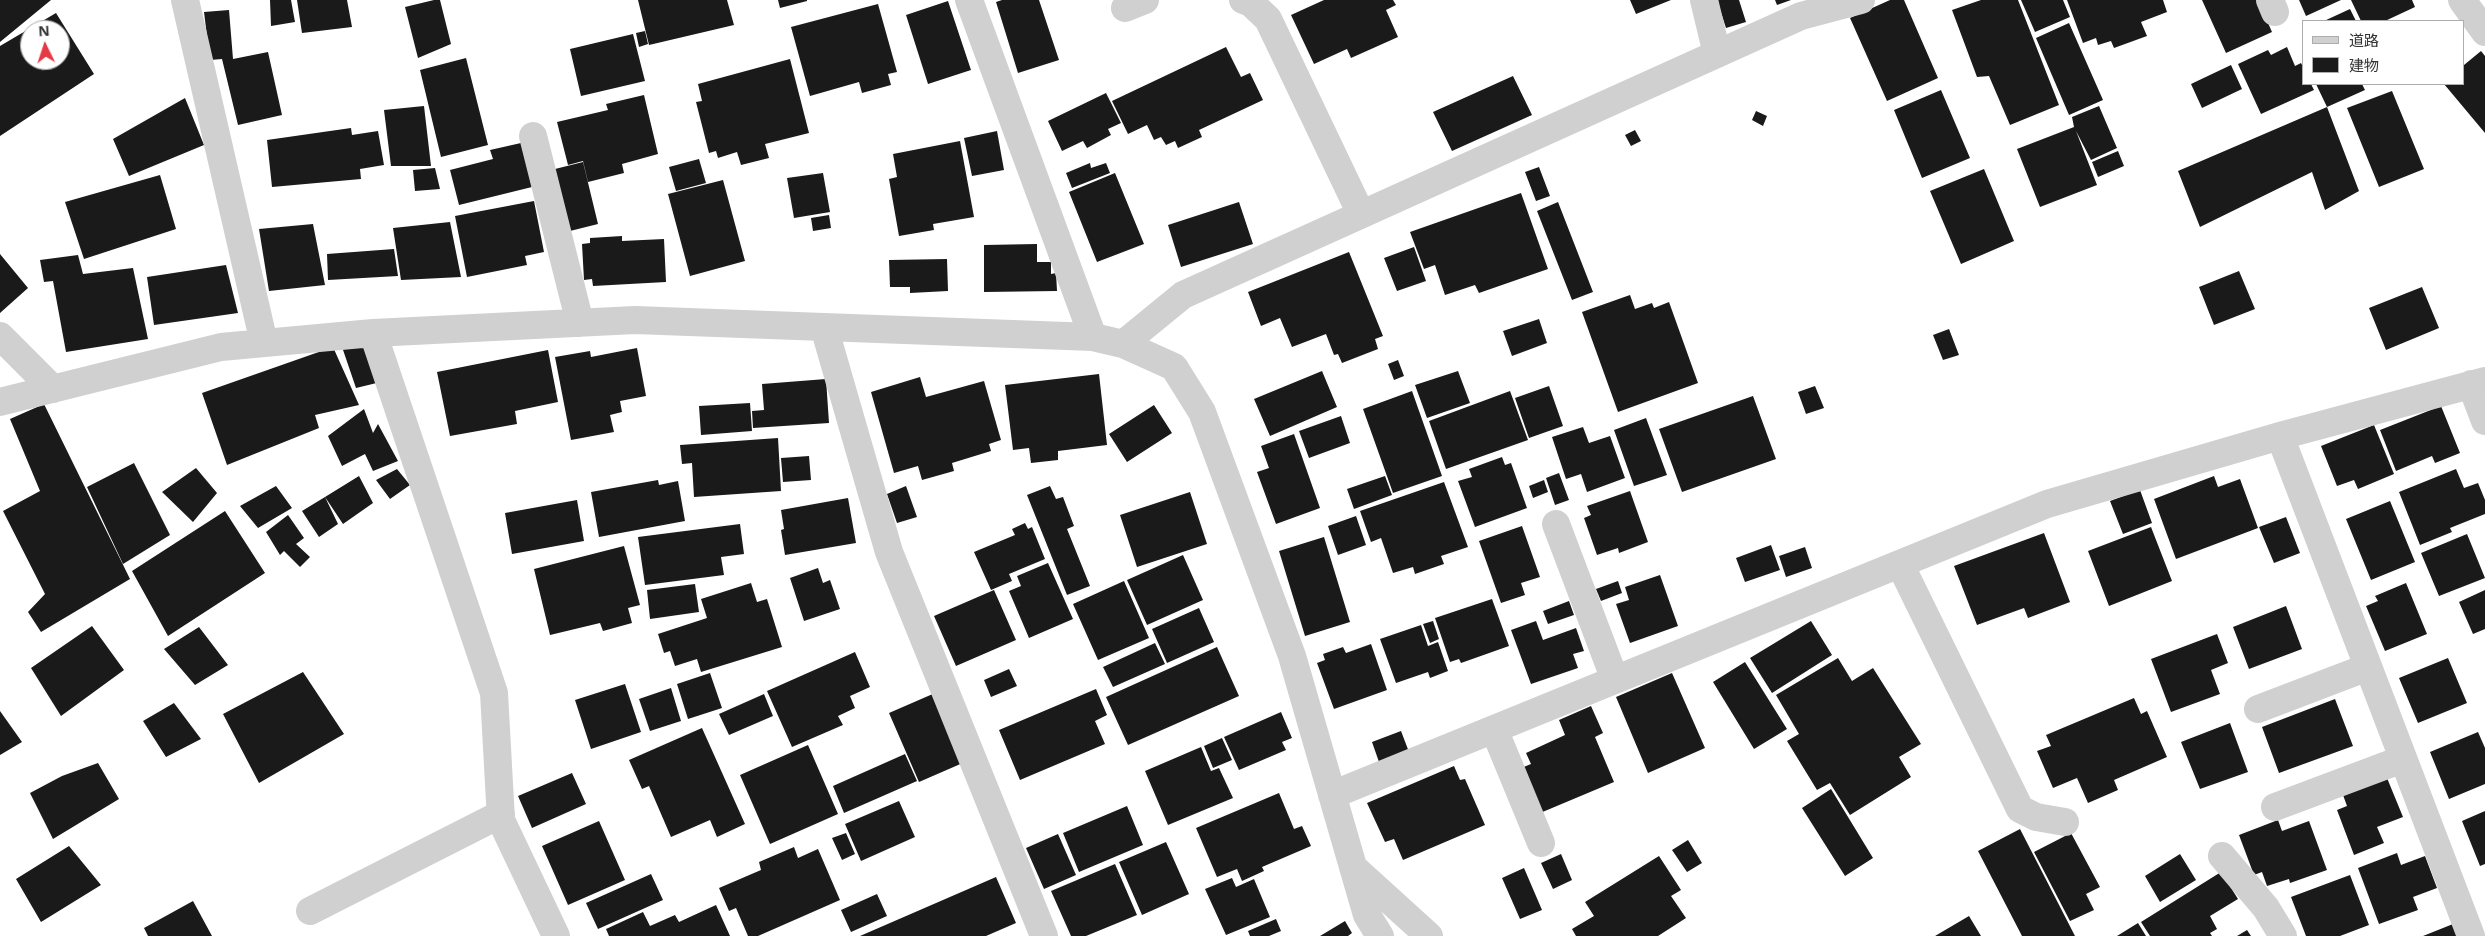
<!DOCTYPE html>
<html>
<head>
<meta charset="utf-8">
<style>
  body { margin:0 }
  #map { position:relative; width:2485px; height:936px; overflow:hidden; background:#fff; font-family:"Noto Sans","Noto Sans JP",sans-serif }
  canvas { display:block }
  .legend { position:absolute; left:2302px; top:20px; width:162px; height:65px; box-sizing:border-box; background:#fff; border:1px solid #adadad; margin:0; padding:6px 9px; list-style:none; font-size:15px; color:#333 }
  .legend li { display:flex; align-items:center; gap:10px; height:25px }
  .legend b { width:25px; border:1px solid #adadad }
  .north { position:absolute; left:20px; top:20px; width:50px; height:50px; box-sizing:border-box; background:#fff; border:1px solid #adadad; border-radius:50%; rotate:356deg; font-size:14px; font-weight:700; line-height:20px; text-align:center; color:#333 }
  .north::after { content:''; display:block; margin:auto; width:18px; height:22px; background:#e63946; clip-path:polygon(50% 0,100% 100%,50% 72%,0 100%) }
</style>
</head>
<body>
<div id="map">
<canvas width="2485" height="936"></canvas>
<ul class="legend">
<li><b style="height:6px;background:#d0d0d0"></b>道路</li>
<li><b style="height:14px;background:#1a1a1a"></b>建物</li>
</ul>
<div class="north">N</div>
</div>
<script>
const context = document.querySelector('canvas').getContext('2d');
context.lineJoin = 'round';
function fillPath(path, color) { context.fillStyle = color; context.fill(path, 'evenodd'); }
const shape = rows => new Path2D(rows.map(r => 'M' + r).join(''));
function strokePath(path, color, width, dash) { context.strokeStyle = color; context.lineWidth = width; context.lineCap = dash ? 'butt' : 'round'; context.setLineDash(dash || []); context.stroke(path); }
const building = shape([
  [0,0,51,0,0,42],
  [270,0,291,0,295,22,271,26],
  [297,0,347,0,352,27,302,33],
  [434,0,440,0,451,44,418,58,405,7],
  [638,0,727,0,734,25,649,45],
  [778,0,807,0,807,1,780,8],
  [1002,0,1039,0,1059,60,1018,73,996,2],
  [1324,0,1393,0,1396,5,1386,10,1398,37,1351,58,1347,49,1314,64,1291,15],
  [1630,0,1671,0,1636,14],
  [1717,0,1739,0,1746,22,1726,28],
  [1775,0,1791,0,1777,5],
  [1890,0,1904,0,1938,78,1887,101,1850,18],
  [1981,0,2018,0,2059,105,2010,125,1989,76,1977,77,1952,10],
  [2021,0,2063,0,2070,17,2035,32],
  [2067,0,2163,0,2167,12,2141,22,2147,36,2114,48,2111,41,2098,45,2096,38,2083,43],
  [2202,0,2258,0,2272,32,2226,53],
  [2299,0,2341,0,2306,16],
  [2351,0,2412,0,2415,7,2385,21,2361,21],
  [948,1,971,70,928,84,906,15],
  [878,4,897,72,888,74,891,85,862,93,859,82,810,96,791,27],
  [2350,9,2356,21,2324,21],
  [229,10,233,59,268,52,282,115,238,125,222,59,210,60,204,12],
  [56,13,94,74,0,136,0,46],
  [30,30,60,30,60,60,30,60],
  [2069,23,2103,100,2069,115,2036,38],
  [645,31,648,44,639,47,636,33],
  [633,34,645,81,581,96,570,49],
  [1226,47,1241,77,1250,73,1263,100,1199,130,1202,137,1178,148,1175,141,1166,145,1161,137,1154,140,1147,125,1128,134,1112,101],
  [2287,47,2295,66,2301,63,2304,69,2304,84,2311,84,2314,90,2261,114,2238,64,2268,50,2271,55],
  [2481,51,2485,56,2485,133,2444,84,2464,84,2464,65],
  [466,58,488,145,441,157,420,70],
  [790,59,809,133,765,144,769,158,741,165,737,152,718,158,716,151,709,153,696,102,702,101,698,84],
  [2231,65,2242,89,2202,108,2191,84],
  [1513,76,1532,115,1452,151,1433,112],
  [2316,84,2362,84,2365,90,2327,107,2359,191,2325,210,2312,172,2200,227,2178,171,2327,107],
  [1941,90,1970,158,1922,178,1894,110],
  [2392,91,2424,169,2379,187,2347,108],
  [1106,93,1121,123,1108,129,1111,135,1087,148,1083,141,1062,151,1048,121],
  [644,95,658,154,622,164,624,173,588,182,583,161,568,165,557,122,608,110,606,104],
  [185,98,204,145,129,176,113,139],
  [424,106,431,166,391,166,384,110],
  [2099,106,2117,148,2091,160,2076,131,2097,185,2040,207,2017,149,2074,127,2072,117],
  [1756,111,1767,116,1763,126,1752,120],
  [351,128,352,135,378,131,384,165,360,169,361,179,272,187,267,140],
  [1635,130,1641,141,1631,146,1625,135],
  [997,131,1004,170,972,176,964,138],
  [960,141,974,217,933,224,934,230,899,236,889,179,897,177,893,154],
  [521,143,532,187,459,205,450,170,493,159,490,150],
  [2118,151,2124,166,2098,177,2092,162],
  [699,159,706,183,676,191,669,167],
  [583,162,598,224,570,231,555,169],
  [1090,163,1091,168,1106,163,1110,173,1072,188,1066,173],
  [1539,167,1550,196,1536,201,1525,172],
  [435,168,440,189,415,191,413,170],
  [1984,169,2014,241,1961,264,1930,191],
  [823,173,830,212,794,218,787,178],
  [1115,173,1144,244,1097,262,1069,192],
  [160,175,176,229,84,259,65,202],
  [723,180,745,261,690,276,668,194],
  [1521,193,1548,269,1479,293,1475,285,1445,295,1435,265,1424,269,1410,232],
  [534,201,544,252,525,256,527,265,467,277,455,216],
  [1239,202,1253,244,1181,267,1168,225],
  [1558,202,1593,292,1572,300,1537,211],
  [829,215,831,228,813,231,811,218],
  [450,222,461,277,401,280,393,228],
  [313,224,325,285,269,291,259,229],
  [622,236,622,241,664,239,666,282,593,286,592,279,584,280,582,244,590,243,590,238],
  [1037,244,1037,262,1051,262,1051,274,1056,273,1057,291,984,292,984,245],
  [1414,247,1426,281,1397,291,1384,258],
  [394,249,398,276,328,280,327,254],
  [1349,252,1383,336,1375,339,1378,349,1342,363,1338,354,1334,355,1326,334,1292,347,1280,318,1261,326,1248,292],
  [0,254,28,288,0,313],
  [78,255,83,274,133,268,148,339,66,352,53,281,44,282,40,260],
  [947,259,948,291,910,293,910,287,890,287,889,260],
  [226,265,238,313,154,325,147,277],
  [2239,271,2255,309,2214,325,2199,287],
  [2422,287,2439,328,2386,350,2369,308],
  [1630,295,1635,309,1652,303,1654,308,1669,302,1698,383,1618,412,1582,312],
  [1539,319,1547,343,1512,356,1503,331],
  [1949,329,1959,355,1943,360,1933,335],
  [370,338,389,380,356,388,341,344],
  [333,347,359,405,315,415,319,428,227,465,202,393],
  [637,348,646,396,620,401,622,412,610,415,614,432,571,440,555,357,590,351,591,357],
  [548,350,558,402,515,411,517,424,450,436,437,372],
  [1398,360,1404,376,1394,380,1388,364],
  [1322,371,1337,407,1270,436,1254,399],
  [1458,371,1470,403,1427,418,1415,385],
  [1099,374,1107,445,1058,451,1058,460,1031,463,1029,448,1013,450,1005,385],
  [920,377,926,397,984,381,1001,440,989,444,991,451,952,463,954,471,922,480,918,466,894,473,871,392],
  [826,379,829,423,753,428,752,411,764,410,762,384],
  [1549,386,1563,426,1529,438,1515,398],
  [1815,386,1824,408,1806,414,1798,392],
  [1412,391,1442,476,1393,493,1363,409],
  [1510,391,1528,440,1446,469,1429,421],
  [1753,396,1776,459,1682,492,1659,429],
  [750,403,752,431,701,435,699,406],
  [44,404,130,579,41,632,28,612,45,594,3,511,40,491,10,419],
  [1154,405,1172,433,1127,462,1109,434],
  [2441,406,2460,453,2435,463,2432,456,2396,471,2380,430],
  [364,409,373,433,378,424,398,461,373,471,365,454,342,466,328,436],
  [1341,416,1350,443,1309,458,1299,431],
  [1646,418,1667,475,1634,486,1614,430],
  [2374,425,2394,474,2358,489,2354,480,2337,486,2321,446],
  [1583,427,1589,443,1610,436,1625,478,1587,492,1581,474,1566,479,1552,437],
  [1294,434,1320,508,1276,524,1257,472,1269,468,1261,446],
  [778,438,781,491,694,497,692,463,682,464,680,445],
  [809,456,811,480,783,482,781,458],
  [1502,457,1505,465,1511,463,1527,508,1475,527,1458,481,1472,477,1469,469],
  [134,463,170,535,123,564,87,487],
  [196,468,217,493,193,522,162,492],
  [397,469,410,485,390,499,376,480],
  [2456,469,2464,488,2478,483,2485,500,2485,514,2450,528,2452,532,2420,545,2399,492],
  [1559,473,1569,500,1555,505,1546,478],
  [359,476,373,503,343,524,325,497,338,524,319,537,302,511,325,497],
  [1385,476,1392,495,1354,509,1347,489],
  [2214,476,2218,487,2240,479,2258,528,2176,559,2154,499],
  [658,480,659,485,678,481,685,521,599,537,591,492],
  [1544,480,1548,492,1533,498,1529,486],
  [1444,482,1468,547,1441,556,1444,564,1415,574,1413,567,1393,573,1381,538,1371,542,1360,511],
  [276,486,292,508,258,528,240,506],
  [906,486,917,517,897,523,887,494],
  [1050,486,1056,499,1063,497,1074,526,1067,529,1090,586,1067,595,1027,495],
  [2140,490,2152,523,2123,534,2110,501],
  [1630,491,1648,542,1619,553,1618,548,1597,555,1584,518,1591,515,1587,506],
  [1190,492,1207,544,1137,567,1120,515],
  [848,498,856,543,785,555,781,530,784,529,781,510],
  [577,500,584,541,512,554,505,513],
  [2390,501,2415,562,2371,580,2346,519],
  [225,511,265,573,168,636,132,571],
  [288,515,304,538,296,544,310,557,300,567,284,551,280,555,266,532],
  [1356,516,1366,545,1338,555,1328,526],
  [2286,517,2300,553,2274,563,2259,527],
  [1025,523,1028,529,1032,527,1045,559,1009,574,1012,581,991,590,974,552,1015,535,1012,529],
  [740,524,744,554,721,557,724,575,645,585,638,537],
  [1522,526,1540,577,1521,583,1525,595,1501,603,1479,541],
  [2151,527,2172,581,2109,606,2088,551],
  [2044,533,2070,602,2028,618,2024,608,1977,625,1954,566],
  [2467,534,2485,578,2439,596,2421,553],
  [1324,537,1350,622,1305,636,1279,551],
  [1771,545,1780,570,1745,582,1736,558],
  [624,546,640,605,628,608,632,623,603,631,600,623,550,635,534,569],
  [1805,547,1812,568,1786,577,1779,556],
  [1183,555,1203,600,1147,625,1127,580],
  [1048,563,1073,619,1029,638,1009,591,1021,586,1017,576],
  [818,568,823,583,830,580,840,609,804,621,790,578],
  [1660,575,1678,626,1630,643,1616,604,1629,600,1625,587],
  [1124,581,1149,638,1098,660,1073,604],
  [1618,581,1622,593,1601,601,1596,589],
  [751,583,757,602,767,599,782,647,701,672,697,659,675,666,670,651,664,653,658,634,707,618,701,599],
  [2406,583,2427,634,2385,651,2366,606,2378,601,2375,596],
  [695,584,699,612,650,619,647,590],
  [994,590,1016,640,956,666,934,616],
  [2485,590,2485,629,2473,634,2459,602],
  [1492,599,1509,646,1461,663,1459,659,1450,662,1435,618],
  [1569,601,1574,615,1548,624,1543,611],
  [2286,606,2302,649,2249,669,2233,627],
  [1199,608,1214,642,1167,663,1152,629],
  [1433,621,1439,639,1430,643,1423,624],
  [1536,621,1543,640,1576,628,1584,651,1573,654,1578,668,1531,684,1511,630],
  [1811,621,1832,655,1772,693,1750,658],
  [1421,625,1428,646,1438,642,1448,671,1430,678,1428,672,1396,683,1380,639],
  [92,626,124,670,61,716,31,668],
  [199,627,228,665,195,685,164,649],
  [2217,634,2228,663,2211,670,2220,694,2171,712,2151,659],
  [1155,643,1165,664,1113,687,1103,667],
  [1371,644,1387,690,1334,709,1317,663,1325,660,1323,654,1343,647,1346,653],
  [1217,647,1239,696,1128,745,1106,697],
  [855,652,870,687,850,696,855,708,838,716,843,725,792,747,767,691],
  [1838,658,1852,681,1873,668,1921,744,1899,757,1911,777,1850,815,1830,783,1817,790,1787,741,1799,734,1776,695],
  [2448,658,2467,703,2418,723,2399,678],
  [1745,662,1787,729,1754,749,1713,682],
  [1009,669,1017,686,991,697,984,680],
  [303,672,344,734,259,783,223,714],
  [710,673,722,708,688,719,677,684],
  [1672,673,1705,748,1648,773,1616,697],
  [625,684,641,732,591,749,575,700],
  [671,688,681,721,650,731,639,699],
  [1096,689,1107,715,1095,721,1105,744,1020,780,999,730],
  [935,693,965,762,919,782,889,713],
  [764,694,773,716,729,735,719,714],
  [2134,698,2141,714,2147,711,2167,757,2114,780,2118,790,2088,803,2077,778,2053,788,2037,751,2051,746,2046,735],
  [2335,699,2353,746,2279,773,2262,727],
  [174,703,201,739,166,757,143,721],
  [1591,706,1603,733,1595,737,1614,782,1533,816,1514,771,1531,764,1526,753,1565,735,1559,720],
  [0,711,22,742,0,755],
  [1281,712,1292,738,1282,742,1286,750,1239,770,1224,737],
  [2230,723,2248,772,2200,789,2181,742],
  [702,728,745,824,717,837,710,820,671,837,649,786,642,789,629,760],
  [1401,731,1409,752,1379,762,1372,742],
  [2478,732,2485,748,2485,784,2449,799,2430,752],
  [1222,738,1232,760,1213,768,1204,746],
  [808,745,838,814,770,844,740,775],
  [1201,747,1211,771,1219,768,1233,798,1168,825,1145,771],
  [905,754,917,781,844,813,833,786],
  [98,763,119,799,53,839,30,793,62,776],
  [1454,766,1460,780,1465,779,1485,825,1403,860,1394,839,1385,842,1367,803],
  [572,773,586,804,532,828,518,796],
  [2387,778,2403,817,2377,827,2384,843,2354,855,2337,810,2347,806,2343,795],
  [1831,789,1873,858,1845,876,1802,808],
  [1279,793,1294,829,1302,826,1311,846,1262,867,1264,871,1242,881,1237,869,1217,877,1196,828],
  [899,801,915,837,861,861,845,824],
  [1127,806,1143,845,1079,872,1063,833],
  [2485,811,2485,864,2480,866,2462,821],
  [2278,820,2282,831,2309,821,2327,870,2290,883,2289,879,2267,886,2262,872,2254,875,2239,835],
  [599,821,625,880,568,905,542,846],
  [2020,829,2075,936,2022,936,1978,851],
  [846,833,855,854,842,860,832,838],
  [2071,833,2100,887,2086,894,2094,910,2070,921,2034,852],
  [1058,834,1076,875,1044,889,1026,848],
  [1688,840,1702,863,1687,872,1672,850],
  [1166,842,1189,894,1142,915,1119,862],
  [69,846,101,885,41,922,16,879],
  [794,847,798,858,818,849,840,900,758,936,748,936,736,908,729,911,719,888,761,870,759,862],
  [2397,853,2401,865,2425,856,2437,888,2413,897,2418,910,2379,924,2358,868],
  [1561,854,1572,880,1553,889,1541,863],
  [2180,854,2196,880,2160,902,2145,876],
  [1659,856,1681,890,1671,896,1686,918,1658,936,1576,936,1572,929,1594,916,1585,902],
  [1115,864,1137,915,1086,936,1071,936,1051,891],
  [1524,868,1542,910,1520,919,1502,878],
  [2221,872,2238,899,2210,916,2217,929,2210,933,2212,936,2150,936,2141,922],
  [651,874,663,900,598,929,586,903],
  [2350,875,2369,925,2340,936,2306,936,2291,897],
  [996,877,1016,923,986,936,860,936],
  [1232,878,1236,887,1254,879,1270,917,1226,935,1205,889],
  [877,894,887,916,851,932,841,910],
  [193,901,212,936,148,936,144,928],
  [716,905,730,936,609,936,606,929,643,912,650,926,675,915,679,922],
  [1969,916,1981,936,1935,936],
  [1276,919,1281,931,1269,936,1250,936,1248,931],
  [1345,921,1352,933,1348,936,1320,936],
  [2138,923,2146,936,2117,936],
  [2453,924,2458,936,2423,936],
  [2247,930,2251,936,2237,936]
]);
const minor = shape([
  [185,0,264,343],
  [969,0,1093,337],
  [1243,0,1251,3,1268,19,1361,214],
  [1704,0,1717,54],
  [2270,0,2275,12],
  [2462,0,2485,32],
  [1125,8,1145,0],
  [533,136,580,323],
  [824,327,889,552,1044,936],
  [373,333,494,693,501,820,556,936],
  [0,336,53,389],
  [1123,344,1183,295,1801,16,1861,0],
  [2471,384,2485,421],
  [0,402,221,347,373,333,635,320,1093,337,1123,344,1174,367,1202,412,1292,656,1367,915,1380,936],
  [2280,436,2471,936],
  [1556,524,1615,680],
  [1900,564,2020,809,2036,817,2065,822],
  [2258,709,2368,667],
  [1494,729,1541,843],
  [1332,795,2047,504,2280,436,2485,381],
  [2275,807,2403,759],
  [2222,856,2266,908,2283,936],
  [1353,867,1429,936],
  [310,911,501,814]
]);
fillPath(building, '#1a1a1a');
strokePath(minor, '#d0d0d0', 28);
</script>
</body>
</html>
